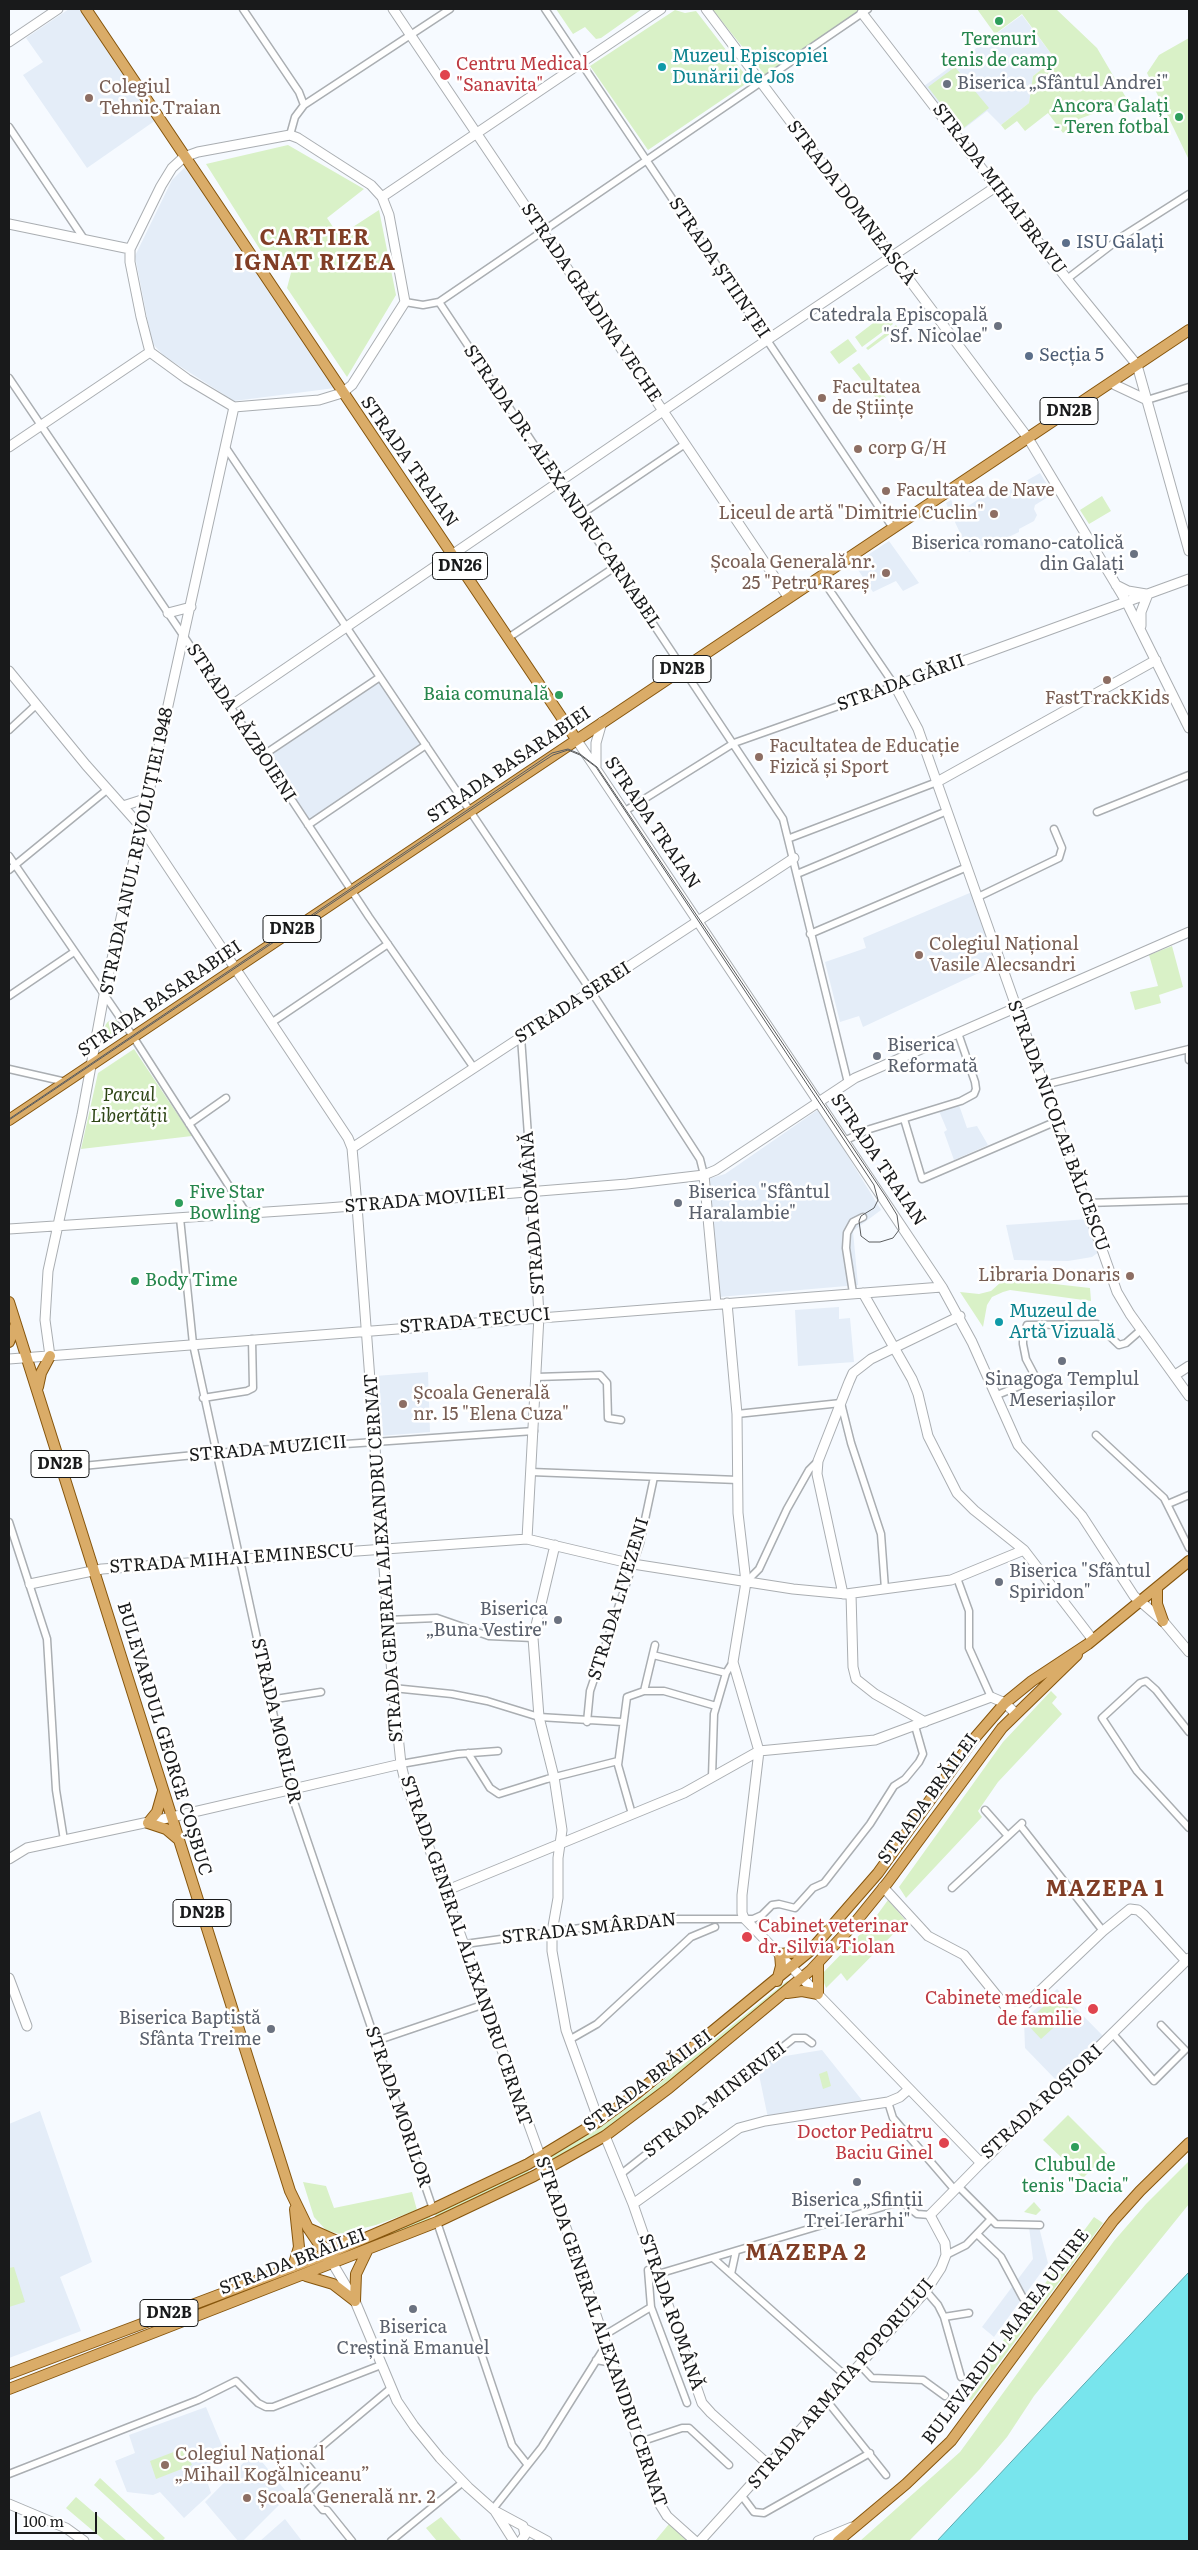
<!DOCTYPE html>
<html>
<head>
<meta charset="utf-8">
<style>
  body { margin:0 }
  #map { position:relative; width:1198px; height:2550px; overflow:hidden; background:#f6faff; font-family:Literata,serif }
  canvas { display:block }
  .frame { position:absolute; inset:0; border:10px solid #191a1b; pointer-events:none }
  .scale { position:absolute; left:15px; top:2512px; width:82px; height:22px; box-sizing:border-box; border:2px solid #191a1b; border-top:0; padding-left:6px; font-size:15px; line-height:18px; white-space:nowrap; color:#191a1b; -webkit-text-stroke:4px #fff; paint-order:stroke }
</style>
</head>
<body>
<div id="map">
<canvas width="1198" height="2550"></canvas>
<div class="frame"></div>
<div class="scale">100 m</div>
</div>
<script>
const context = document.querySelector('canvas').getContext('2d');
context.lineJoin = 'round';
function fillPath(path, color) { context.fillStyle = color; context.fill(path, 'evenodd'); }
const shape = rows => new Path2D(rows.map(r => 'M' + r).join(''));
function strokePath(path, color, width, dash) { context.strokeStyle = color; context.lineWidth = width; context.lineCap = dash ? 'butt' : 'round'; context.setLineDash(dash || []); context.stroke(path); }
function write(font, color, halo, rows, align = 'center') {
  context.font = font + ' Literata,serif'; context.lineWidth = 5; context.setLineDash([]); context.textBaseline = 'middle'; context.strokeStyle = halo; context.fillStyle = color; for (const [text, x, y, turn = 0] of rows) {
    context.save(); context.translate(x, y); context.rotate((+turn || 0) * Math.PI / 180); context.textAlign = isNaN(turn) ? turn : align; if (halo) context.strokeText(text, 0, 0); context.fillText(text, 0, 0); context.restore();
  }
}
const built = shape([
  [69,9,79,9,156,120,87,168,23,75,43,62,26,38],
  [1022,15,1055,59,1033,76,1029,103,1001,125,987,111,961,131,924,86],
  [187,165,335,388,234,401,164,356,152,343,135,256,172,180],
  [1040,473,1053,494,1035,505,1034,509,1037,515,1034,521,1019,529,1019,532,994,544,992,541,969,552,946,503,951,500,959,512,991,491,996,498],
  [889,541,919,583,903,591,896,581,873,592,854,564],
  [379,681,423,745,310,822,266,758],
  [972,892,996,965,863,1027,859,1016,840,1022,825,962,866,948,863,938],
  [959,1105,967,1128,977,1126,988,1145,954,1160,944,1132,947,1130,939,1111],
  [819,1109,881,1210,853,1231,858,1285,719,1297,708,1179,725,1174],
  [1088,1219,1099,1252,1092,1257,1068,1261,1014,1260,1006,1225],
  [839,1307,839,1319,850,1318,854,1362,798,1366,795,1310],
  [428,1372,430,1432,379,1436,375,1376],
  [1057,1989,1103,2036,1057,2081,1025,2048,1024,2020],
  [1091,2001,1100,2011,1093,2016,1085,2008],
  [822,2050,865,2104,768,2118,758,2070,773,2058],
  [40,2111,92,2262,60,2277,81,2331,9,2358,9,2124],
  [1029,2227,1039,2227,1048,2263,994,2337,982,2327,1033,2259],
  [206,2407,228,2460,203,2469,211,2493,184,2518,160,2492,153,2495,127,2492,115,2461,135,2453,129,2435],
  [254,2452,289,2495,243,2541,238,2541,205,2502],
  [285,2519,302,2541,260,2541]
]);
const green = shape([
  [556,9,642,9,601,38,596,39,585,27,573,34],
  [712,9,863,9,765,75],
  [977,9,1056,9,1097,48,1128,101,1079,119,1063,133,1048,113,1025,131,1017,121,1005,130,1001,125,1029,103,1033,76,1055,59,1022,14,995,34],
  [675,10,685,13,696,11,750,81,648,150,590,66],
  [1189,38,1189,160,1147,73,1159,55],
  [955,67,989,108,961,130,928,87],
  [288,145,364,189,327,218,339,236,379,210,396,295,347,377,287,288,292,269,278,250,261,251,206,164],
  [885,314,893,324,862,347,855,337],
  [896,325,898,328,868,350,866,348],
  [848,339,857,351,839,364,830,352],
  [859,363,886,398,880,403,852,368],
  [1102,496,1111,511,1089,524,1080,510],
  [1172,946,1183,987,1159,995,1161,1003,1135,1010,1130,992,1158,986,1149,955],
  '105 1028a8 8 0 1 1 16 0a8 8 0 1 1-16 0Z',
  [134,1049,192,1136,81,1149,98,1073],
  [1010,1279,1090,1288,1091,1301,1010,1290,1003,1292,992,1297,987,1305,983,1327,960,1292,979,1294,991,1291,1001,1282],
  [1051,1691,1057,1697,1052,1703,1062,1714,998,1782,978,1811,982,1817,906,1898,899,1887,1003,1742],
  [888,1900,906,1921,847,1981,841,1973,826,1988,821,1975,872,1922],
  [787,1981,790,1982,686,2071,600,2134,552,2160,552,2156,598,2129,644,2096],
  [1059,1992,1074,2009,1041,2039,1026,2023],
  [827,2071,831,2086,823,2089,819,2074],
  [1068,2115,1107,2154,1083,2178,1043,2140],
  [1189,2161,1189,2204,1034,2396,1007,2437,979,2470,909,2541,860,2541,960,2452,1114,2241,1146,2204],
  [527,2169,530,2173,437,2219,435,2214],
  [303,2182,326,2186,334,2208,412,2192,417,2210,376,2225,339,2234,326,2230,314,2217],
  [1034,2202,1041,2210,1036,2215,1024,2212],
  [429,2215,431,2219,341,2255,340,2253],
  [1094,2217,1103,2223,971,2401,963,2395],
  [14,2267,25,2302,9,2307,9,2268],
  [184,2448,192,2465,156,2479,150,2461],
  [100,2478,165,2538,162,2541,155,2541,94,2485],
  [76,2497,127,2541,105,2541,66,2508],
  [441,2517,462,2541,437,2541,426,2528],
  [669,2524,688,2541,655,2541]
]);
const water = shape([
  [1189,2272,1189,2541,937,2541,1189,2272]
]);
const street = shape([
  [243,9,299,92,304,105],
  [545,9,893,528],
  [9,127,84,239],
  [290,135,295,117,304,105,450,9],
  [1067,279,1123,236,1189,194],
  [405,302,423,305,439,302,868,9],
  [439,302,783,819,848,1083],
  [9,378,185,638,369,917,474,1068],
  [1147,400,1189,387],
  [226,448,591,991,700,1159,704,1175],
  [580,515,685,444],
  [508,638,615,567],
  [9,730,36,705],
  [262,756,380,677],
  [625,811,734,743,895,686,820,576],
  [1097,812,1189,775],
  [308,825,426,745],
  [790,838,937,782],
  [9,856,132,1035,247,1214],
  [9,870,108,789],
  [797,874,947,811],
  [978,897,1059,858,1062,848,1054,829],
  [810,934,967,867],
  [9,996,74,952],
  [271,1023,388,944],
  [521,1037,532,1192],
  [1189,1049,1189,1060],
  [9,1069,66,1082],
  [1044,1085,1189,1049],
  [904,1119,922,1179,1057,1121],
  [189,1124,226,1098],
  [846,1140,870,1129,961,1101,974,1094,976,1089,975,1082,958,1033],
  [1086,1203,1189,1200],
  [180,1218,193,1344,290,1790,433,2209],
  [853,1293,846,1248,847,1233,853,1222,863,1217],
  [536,1377,600,1375,607,1383,608,1418,621,1420],
  [997,1395,1032,1381,1035,1376,1026,1359,1023,1344,1023,1336,1027,1325,1097,1324,1119,1345,1126,1343,1142,1329],
  [203,1398,247,1391,253,1388,252,1339],
  [737,1414,841,1403,851,1443,881,1534,885,1589],
  [1096,1435,1164,1498,1189,1548],
  [62,1468,215,1453,534,1431],
  [531,1472,738,1480],
  [1168,1504,1189,1495],
  [9,1522,47,1639,56,1790,64,1840],
  [957,1578,969,1611,969,1648,991,1697],
  [746,1582,759,1569,787,1509,809,1470,818,1461],
  [387,1620,437,1618,489,1636,533,1638],
  [653,1655,726,1673],
  [393,1688,452,1694,487,1701,539,1717,622,1722],
  [644,1691,655,1645],
  [269,1700,321,1692],
  [587,1722,590,1691,640,1543,654,1477],
  [1189,1732,1156,1690,1146,1681,1140,1683,1102,1718,1137,1771,1189,1828],
  [468,1753,490,1788,499,1794,547,1779,618,1761],
  [401,1764,458,1754,498,1751],
  [712,1777,714,1714,726,1673,733,1662],
  [985,1810,1008,1836],
  [632,1814,618,1765,627,1697,644,1691,664,1691,716,1706],
  [1020,1825,1103,1931],
  [952,1888,1022,1823],
  [465,1944,631,1921,660,1919,753,1919,762,1915,772,1905,779,1904,795,1908,813,1888,824,1883,870,1824,894,1786,905,1779,919,1762,923,1754,915,1726],
  [1113,2034,1154,2081,1185,2050,1161,2025],
  [569,2040,597,2024,691,1937,715,1927],
  [376,2041,485,2004],
  [888,2102,893,2118,954,2189],
  [621,2174,794,2038,805,2038,812,2043],
  [958,2186,996,2224,1040,2225],
  [437,2222,512,2445,527,2464],
  [978,2235,1001,2257,1023,2298],
  [946,2255,966,2245,990,2220],
  [713,2258,848,2378],
  [648,2270,651,2307,687,2403],
  [658,2274,896,2203,902,2202,917,2214,930,2215],
  [731,2274,736,2251],
  [926,2291,938,2305,944,2317,961,2377],
  [944,2317,969,2313],
  [603,2336,651,2307],
  [596,2360,613,2363],
  [860,2365,872,2378,923,2380,945,2396],
  [827,2401,886,2475],
  [640,2442,682,2428,689,2428,729,2465],
  [9,2474,198,2400,236,2381,258,2403,266,2407,273,2407,381,2365],
  [742,2496,754,2512,764,2513,870,2453],
  [493,2509,542,2447,606,2345],
  [352,2541,327,2510,323,2510,307,2491,319,2479,304,2461,390,2389],
  [391,2541,463,2482]
]);
const secondary = shape([
  [393,9,788,597],
  [706,9,1028,438,1127,603,1189,728],
  [862,13,1067,279,1137,365,1189,551],
  [9,42,58,9],
  [290,135,298,138,371,185,382,197,389,215,405,302,352,385,342,393,319,400,234,407,187,379,150,352,141,317,130,262,130,249,161,186,172,168,184,157,198,152,290,135],
  [382,197,661,9],
  [9,224,130,249],
  [1111,383,1147,400],
  [9,447,150,352],
  [1189,579,895,686,918,729,1117,1292,1130,1314,1189,1396],
  [1116,585,1128,591,1146,594],
  [168,613,191,607],
  [1141,626,1141,612,1148,594],
  [9,671,86,765,142,828,348,1138,352,1148,357,1206,393,1688,401,1764,405,1781,578,2261,659,2503,667,2516,695,2541],
  [229,707,767,340,997,186],
  [576,739,942,1287,972,1342,1018,1445,1082,1516,1134,1596,1163,1621,1189,1652],
  [596,767,596,743,602,722],
  [937,782,1156,660],
  [123,806,148,798],
  [352,1148,794,858],
  [704,1175,716,1304],
  [9,1229,327,1208,627,1184,704,1175,716,1170,855,1078,1189,932],
  [863,1293,912,1379,918,1394,928,1436,957,1493,974,1510,1024,1550,1093,1640],
  [727,1303,737,1414,738,1513,746,1582,733,1662,759,1751,742,1895,742,1913,744,1918,981,2163,1189,1958],
  [50,1356,45,1320,48,1271,82,1115,104,995,234,407],
  [9,1359,942,1287],
  [1175,1375,1189,1366],
  [527,1539,539,1316,532,1192],
  [555,1545,533,1638,539,1717,554,1777,562,1830,558,1858,558,1898,552,1932,552,1951,566,2030,599,2121],
  [30,1584,102,1569,527,1539,633,1564,793,1589,846,1594,951,1580,1024,1550],
  [843,1594,817,1474,818,1461,849,1382,853,1373,871,1359,960,1316],
  [851,1594,853,1667,856,1679,875,1694,925,1722],
  [9,1859,27,1848,172,1817,401,1764],
  [883,1887,928,1936,964,1955,1006,2007,1013,2011,1018,2011,1024,2006,1103,1931,1130,1909,1138,1910,1144,1915,1186,1961],
  [445,1891,684,1793,759,1751,875,1740,991,1697,1005,1703,1015,1713],
  [9,1978,27,2026],
  [605,2136,633,2204,702,2403,711,2413,770,2466],
  [633,2204,739,2128,765,2121,888,2102,900,2097,909,2089],
  [333,2264,355,2301,397,2401,414,2426,440,2458,468,2487,495,2511,514,2541],
  [9,2504,66,2528,84,2541],
  [497,2512,523,2526,525,2535,521,2541],
  [525,2529,547,2541],
  [700,2541,926,2291,941,2268,946,2255,945,2243,930,2215,981,2163],
  [818,2541,852,2527]
]);
const primary = shape([
  [86,9,576,739],
  [9,1120,1189,330],
  [9,1302,290,2191,308,2228,329,2259],
  [9,1342,16,1324],
  [38,1387,41,1373,50,1356],
  [1157,1588,1157,1604,1163,1621],
  [148,1823,157,1812,163,1791],
  [148,1823,166,1829,179,1840],
  [777,1981,781,1966,780,1954,810,1951],
  [787,1993,802,1991,818,1994,818,1963],
  [310,2229,337,2241,353,2242],
  [293,2267,299,2247,295,2209],
  [306,2276,333,2284,355,2301],
  [355,2301,356,2274,367,2251],
  [9,2374,335,2251,433,2209,528,2164,599,2121,636,2094,810,1951,878,1873,973,1740,1005,1703,1032,1681,1088,1644,1189,1561],
  [9,2389,437,2222,534,2176,605,2136,669,2088,811,1970,854,1924,888,1882,1002,1728,1077,1655],
  [838,2541,906,2484,951,2441,1113,2221,1140,2191,1189,2143]
]);
const tram = shape([
  [9,1119,552,753,568,749,580,754,597,767,886,1197,897,1215,899,1230,893,1238,880,1242,869,1242,861,1236,859,1221,861,1216,874,1208,878,1200,874,1185,596,767,580,755,568,750,553,755,539,764,9,1120]
]);
const markers = [
  [999,21,5,"#2e9e5b"],
  [662,67,5,"#0f9aa8"],
  [445,75,6,"#e0444e"],
  [947,84,5,"#6b7280"],
  [89,98,5,"#8d6e63"],
  [1179,117,5,"#2e9e5b"],
  [1066,243,5,"#5c6f8a"],
  [998,326,5,"#6b7280"],
  [1029,356,5,"#5c6f8a"],
  [822,398,5,"#8d6e63"],
  [858,449,5,"#8d6e63"],
  [886,491,5,"#8d6e63"],
  [994,514,5,"#8d6e63"],
  [1134,554,5,"#6b7280"],
  [886,573,5,"#8d6e63"],
  [1107,680,5,"#8d6e63"],
  [559,695,5,"#2e9e5b"],
  [759,757,5,"#8d6e63"],
  [919,955,5,"#8d6e63"],
  [877,1056,5,"#6b7280"],
  [179,1203,5,"#2e9e5b"],
  [678,1203,5,"#6b7280"],
  [1130,1276,5,"#8d6e63"],
  [135,1281,5,"#2e9e5b"],
  [999,1322,5,"#0f9aa8"],
  [1062,1361,5,"#6b7280"],
  [403,1404,5,"#8d6e63"],
  [999,1582,5,"#6b7280"],
  [558,1620,5,"#6b7280"],
  [747,1937,6,"#e0444e"],
  [1093,2009,6,"#e0444e"],
  [271,2029,5,"#6b7280"],
  [944,2143,6,"#e0444e"],
  [1075,2147,5,"#2e9e5b"],
  [857,2182,5,"#6b7280"],
  [413,2309,5,"#6b7280"],
  [165,2465,5,"#8d6e63"],
  [247,2498,5,"#8d6e63"]
];
const shields = [
  [1069,411,58],
  [460,566,55],
  [682,669,58],
  [292,929,58],
  [60,1464,58],
  [202,1913,58],
  [169,2313,58]
];
const shieldNames = [
  ["DN2B",1069,411],
  ["DN26",460,566],
  ["DN2B",682,669],
  ["DN2B",292,929],
  ["DN2B",60,1464],
  ["DN2B",202,1913],
  ["DN2B",169,2313]
];
const leisureNames = [
  ["Terenuri",999,40],
  ["tenis de camp",999,61],
  ["Ancora Galați",1169,107,"right"],
  ["- Teren fotbal",1169,128,"right"],
  ["Baia comunală",549,695,"right"],
  ["Five Star",189,1193,"left"],
  ["Bowling",189,1214,"left"],
  ["Body Time",145,1281,"left"],
  ["Clubul de",1075,2166],
  ["tenis \"Dacia\"",1075,2187]
];
const cultureNames = [
  ["Muzeul Episcopiei",672,57],
  ["Dunării de Jos",672,78],
  ["Muzeul de",1009,1312],
  ["Artă Vizuală",1009,1333]
];
const healthNames = [
  ["Centru Medical",456,65],
  ["\"Sanavita\"",456,86],
  ["Cabinet veterinar",758,1927],
  ["dr. Silvia Tiolan",758,1948],
  ["Cabinete medicale",1082,1999,"right"],
  ["de familie",1082,2020,"right"],
  ["Doctor Pediatru",933,2133,"right"],
  ["Baciu Ginel",933,2154,"right"]
];
const worshipNames = [
  ["Biserica „Sfântul Andrei\"",957,84],
  ["Catedrala Episcopală",988,316,"right"],
  ["\"Sf. Nicolae\"",988,337,"right"],
  ["Biserica romano-catolică",1124,544,"right"],
  ["din Galați",1124,565,"right"],
  ["Biserica",887,1046],
  ["Reformată",887,1067],
  ["Biserica \"Sfântul",688,1193],
  ["Haralambie\"",688,1214],
  ["Sinagoga Templul",1062,1380,"center"],
  ["Meseriașilor",1062,1401,"center"],
  ["Biserica \"Sfântul",1009,1572],
  ["Spiridon\"",1009,1593],
  ["Biserica",548,1610,"right"],
  ["„Buna Vestire\"",548,1631,"right"],
  ["Biserica Baptistă",261,2019,"right"],
  ["Sfânta Treime",261,2040,"right"],
  ["Biserica „Sfinții",857,2201,"center"],
  ["Trei Ierarhi\"",857,2222,"center"],
  ["Biserica",413,2328,"center"],
  ["Creștină Emanuel",413,2349,"center"]
];
const educationNames = [
  ["Colegiul",99,88],
  ["Tehnic Traian",99,109],
  ["Facultatea",832,388],
  ["de Științe",832,409],
  ["corp G/H",868,449],
  ["Facultatea de Nave",896,491],
  ["Liceul de artă \"Dimitrie Cuclin\"",984,514,"right"],
  ["Școala Generală nr.",876,563,"right"],
  ["25 \"Petru Rareș\"",876,584,"right"],
  ["FastTrackKids",1107,699,"center"],
  ["Facultatea de Educație",769,747],
  ["Fizică și Sport",769,768],
  ["Colegiul Național",929,945],
  ["Vasile Alecsandri",929,966],
  ["Libraria Donaris",1120,1276,"right"],
  ["Școala Generală",413,1394],
  ["nr. 15 \"Elena Cuza\"",413,1415],
  ["Colegiul Național",175,2455],
  ["„Mihail Kogălniceanu”",175,2476],
  ["Școala Generală nr. 2",257,2498]
];
const streetNames = [
  ["STRADA MIHAI BRAVU",999,189,53],
  ["STRADA DOMNEASCĂ",851,203,53],
  ["STRADA ȘTIINȚEI",719,268,56],
  ["STRADA GRĂDINA VECHE",591,303,56],
  ["STRADA TRAIAN",409,462,55],
  ["STRADA DR. ALEXANDRU CARNABEL",562,487,56],
  ["STRADA GĂRII",901,683,-20],
  ["STRADA RĂZBOIENI",241,723,57],
  ["STRADA BASARABIEI",509,765,-34],
  ["STRADA TRAIAN",652,823,56],
  ["STRADA ANUL REVOLUȚIEI 1948",137,851,-78],
  ["STRADA BASARABIEI",160,999,-34],
  ["STRADA SEREI",573,1003,-33],
  ["STRADA NICOLAE BĂLCESCU",1058,1126,70],
  ["STRADA TRAIAN",878,1160,56],
  ["STRADA MOVILEI",425,1200,-5],
  ["STRADA ROMÂNĂ",533,1213,-94],
  ["STRADA TECUCI",475,1321,-5],
  ["STRADA MUZICII",268,1449,-5],
  ["STRADA GENERAL ALEXANDRU CERNAT",384,1558,-94],
  ["STRADA MIHAI EMINESCU",232,1559,-4],
  ["STRADA LIVEZENI",619,1599,-73],
  ["STRADA MORILOR",276,1721,77],
  ["BULEVARDUL GEORGE COȘBUC",164,1739,73],
  ["STRADA BRĂILEI",928,1799,-54],
  ["STRADA SMÂRDAN",589,1929,-6],
  ["STRADA GENERAL ALEXANDRU CERNAT",466,1951,71],
  ["STRADA BRĂILEI",648,2081,-37],
  ["STRADA MINERVEI",715,2100,-38],
  ["STRADA ROȘIORI",1042,2102,-43],
  ["STRADA MORILOR",398,2107,71],
  ["STRADA BRĂILEI",293,2262,-21],
  ["STRADA ROMÂNĂ",671,2312,71],
  ["STRADA GENERAL ALEXANDRU CERNAT",601,2332,71],
  ["BULEVARDUL MAREA UNIRE",1006,2337,-53],
  ["STRADA ARMATA POPORULUI",841,2384,-49]
];
const serviceNames = [
  ["ISU Galați",1076,243],
  ["Secția 5",1039,356]
];
const parkNames = [
  ["Parcul",129,1096],
  ["Libertății",129,1117]
];
const districtNames = [
  ["CARTIER",315,239],
  ["IGNAT RIZEA",315,264],
  ["MAZEPA 1",1105,1890],
  ["MAZEPA 2",806,2254]
];
fillPath(built, '#e4edf8');
fillPath(green, '#d9f1c7');
fillPath(water, '#78e5ed');
strokePath(water, '#5ca8ae', 1);
strokePath(street, '#aaaeb2', 9);
strokePath(secondary, '#aaaeb2', 11);
strokePath(primary, '#86550c', 12);
strokePath(street, '#fff', 6);
strokePath(secondary, '#fff', 9);
strokePath(primary, '#daac68', 10);
strokePath(tram, '#5a5c5e', 1);
for (const [x, y, r, color] of markers) { const dot = new Path2D(); dot.arc(x, y, r, 0, 2 * Math.PI); context.fillStyle = color; context.fill(dot); strokePath(dot, '#fff', 2); }
for (const [x, y, w] of shields) { const box = new Path2D(); box.roundRect(x - w / 2, y - 13.5, w, 27, 4); context.fillStyle = '#fff'; context.fill(box); strokePath(box, '#191a1b', 1); }
write('bold 16px', '#191a1b', null, shieldNames);
write('18px', '#27864d', '#fff', leisureNames);
write('18px', '#0d838f', '#fff', cultureNames, 'left');
write('18px', '#be3a42', '#fff', healthNames, 'left');
write('18px', '#5b616d', '#fff', worshipNames, 'left');
write('18px', '#785e54', '#fff', educationNames, 'left');
write('18px', '#191a1b', '#fff', streetNames);
write('18px', '#4e5e75', '#fff', serviceNames, 'left');
write('italic 18px', '#2e4616', '#fff', parkNames);
context.letterSpacing = '1px';
write('bold 22px', '#813e26', '#fff', districtNames);
context.letterSpacing = '0px';
</script>
</body>
</html>
